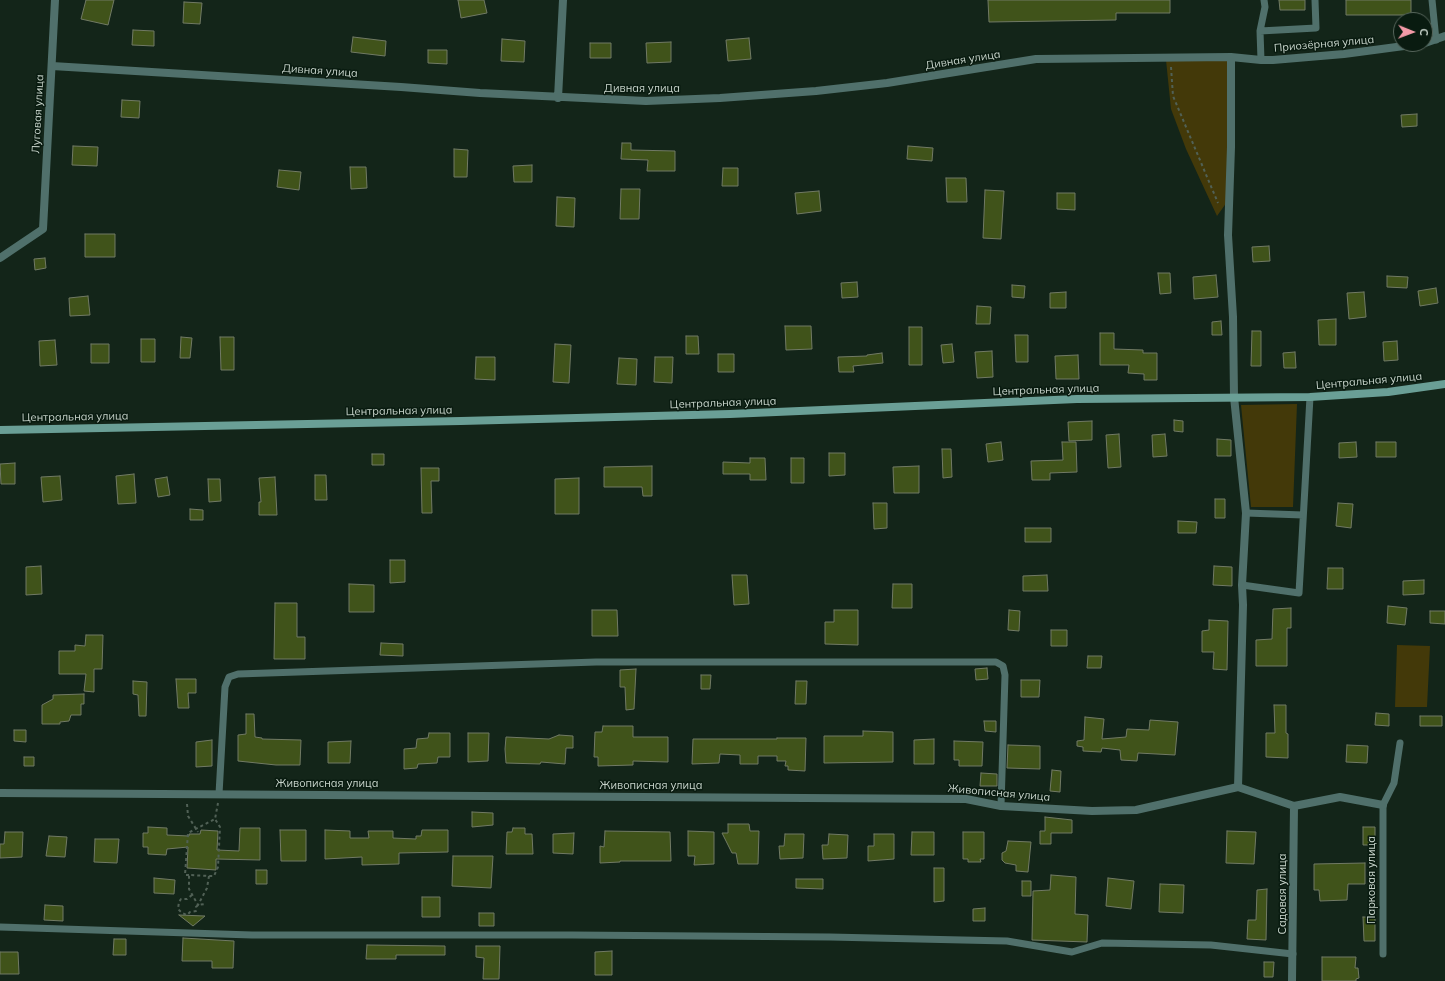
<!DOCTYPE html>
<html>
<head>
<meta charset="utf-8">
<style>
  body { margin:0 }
  #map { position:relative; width:1445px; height:981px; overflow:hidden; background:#132519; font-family:Mulish,sans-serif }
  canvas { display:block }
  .north { position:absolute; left:1393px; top:12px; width:40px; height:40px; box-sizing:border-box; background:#091b10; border:1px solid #56655b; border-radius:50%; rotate:91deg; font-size:11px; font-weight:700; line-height:16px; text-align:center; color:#c9d5cc }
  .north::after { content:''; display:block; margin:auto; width:14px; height:18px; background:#f39aa7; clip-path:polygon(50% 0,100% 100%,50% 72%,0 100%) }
</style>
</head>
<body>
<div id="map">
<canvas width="1445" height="981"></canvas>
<div class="north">С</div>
</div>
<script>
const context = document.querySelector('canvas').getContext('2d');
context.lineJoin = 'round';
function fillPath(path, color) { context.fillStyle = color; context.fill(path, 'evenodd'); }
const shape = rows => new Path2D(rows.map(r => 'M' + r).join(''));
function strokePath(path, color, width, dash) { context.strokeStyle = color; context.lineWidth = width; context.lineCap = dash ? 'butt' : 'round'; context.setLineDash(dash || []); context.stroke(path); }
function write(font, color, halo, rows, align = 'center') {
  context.font = font + ' Mulish,sans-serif'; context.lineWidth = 3; context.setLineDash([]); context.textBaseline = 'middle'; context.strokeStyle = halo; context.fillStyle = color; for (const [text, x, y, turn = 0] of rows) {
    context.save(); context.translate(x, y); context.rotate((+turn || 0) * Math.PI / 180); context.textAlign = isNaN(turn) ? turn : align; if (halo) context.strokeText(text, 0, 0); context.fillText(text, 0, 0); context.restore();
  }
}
const green = shape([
  [1166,60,1227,60,1227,202,1217,216,1186,149,1171,109],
  [1297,404,1293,507,1251,507,1241,405],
  [1397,645,1430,646,1427,707,1395,707]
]);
const building = shape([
  [86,0,114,0,108,25,81,19,86,0],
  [458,0,484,0,487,13,461,18,458,0],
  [988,0,1170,0,1170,13,1116,13,1116,20,989,22,988,0],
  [1279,0,1305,0,1305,10,1280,10,1279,0],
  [1346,0,1411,0,1411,15,1346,15,1346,0],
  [184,2,202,3,200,24,183,23,184,2],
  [133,30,154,31,154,46,132,45,133,30],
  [353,37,386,41,385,56,351,52,353,37],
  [749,38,751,59,728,61,726,40,749,38],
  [502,39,525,41,524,62,501,61,502,39],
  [671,42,671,62,647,63,646,43,671,42],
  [590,43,611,43,611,58,590,58,590,43],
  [428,50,447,50,447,64,428,63,428,50],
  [122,100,140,101,139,118,121,117,122,100],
  [1417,114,1417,126,1402,127,1401,115,1417,114],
  [622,143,631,143,631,150,675,151,675,171,647,171,648,160,621,159,622,143],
  [73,146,98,147,97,166,72,165,73,146],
  [908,146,933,148,932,161,907,159,908,146],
  [454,149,468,150,467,177,454,177,454,149],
  [532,165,532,182,514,182,513,166,532,165],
  [350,167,366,167,367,188,351,189,350,167],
  [723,168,738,168,738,186,722,186,723,168],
  [279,170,301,172,299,190,277,187,279,170],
  [946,178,966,178,967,202,947,202,946,178],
  [621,189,640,189,639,219,620,219,621,189],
  [985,190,1004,191,1001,239,983,238,985,190],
  [819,191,821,211,797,214,795,193,819,191],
  [1057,193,1075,193,1075,210,1057,209,1057,193],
  [557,197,575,198,574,227,556,226,557,197],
  [85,234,115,234,115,257,85,257,85,234],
  [1269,246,1270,261,1253,262,1252,247,1269,246],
  [45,258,46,268,35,270,34,259,45,258],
  [1158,273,1170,273,1171,293,1160,294,1158,273],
  [1216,275,1218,297,1194,299,1193,277,1216,275],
  [1387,276,1408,277,1407,288,1387,287,1387,276],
  [857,282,858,297,842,298,841,283,857,282],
  [1012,285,1025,286,1024,298,1012,297,1012,285],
  [1436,288,1438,303,1420,306,1418,291,1436,288],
  [1066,292,1066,308,1050,308,1050,293,1066,292],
  [1364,292,1366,317,1349,319,1347,293,1364,292],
  [88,296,90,315,70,316,69,298,88,296],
  [977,306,991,307,990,324,976,324,977,306],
  [1336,319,1336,345,1319,345,1318,320,1336,319],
  [1221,321,1222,335,1212,335,1212,322,1221,321],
  [785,326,811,326,812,349,786,350,785,326],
  [909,327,922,327,922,365,909,365,909,327],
  [1252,331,1261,331,1261,366,1251,366,1252,331],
  [1100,333,1114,333,1114,349,1143,350,1143,353,1157,353,1157,380,1144,380,1144,374,1128,373,1129,365,1100,365,1100,333],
  [1015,335,1028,335,1028,362,1016,362,1015,335],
  [686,336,698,336,699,354,686,354,686,336],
  [181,337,192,338,190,358,180,358,181,337],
  [220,337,234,337,234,370,221,370,220,337],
  [141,339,155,339,155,362,141,362,141,339],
  [55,340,57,365,40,366,39,341,55,340],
  [1397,341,1398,360,1384,361,1383,342,1397,341],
  [91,344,109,344,109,363,91,363,91,344],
  [555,344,571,345,569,383,553,382,555,344],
  [952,344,954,362,943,363,941,345,952,344],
  [992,351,993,377,977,378,975,352,992,351],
  [1295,352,1296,368,1284,368,1283,353,1295,352],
  [882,353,883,363,853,366,854,372,839,372,838,357,867,356,867,355,882,353],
  [718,354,734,354,734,372,718,372,718,354],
  [1078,355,1079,379,1056,379,1055,356,1078,355],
  [476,357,495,357,495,380,475,379,476,357],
  [655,357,673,357,672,383,654,382,655,357],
  [619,358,637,359,636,385,617,384,619,358],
  [1174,420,1183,421,1183,432,1174,431,1174,420],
  [1092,421,1092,440,1069,441,1068,422,1092,421],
  [1119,434,1121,467,1108,468,1106,435,1119,434],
  [1165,434,1167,456,1153,457,1152,435,1165,434],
  [1217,439,1231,440,1231,456,1217,456,1217,439],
  [1001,442,1003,460,988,462,986,444,1001,442],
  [1062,442,1076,442,1077,472,1050,473,1050,480,1032,480,1031,461,1063,460,1062,442],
  [1356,442,1357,457,1339,458,1339,443,1356,442],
  [1376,442,1396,442,1396,457,1376,457,1376,442],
  [942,449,951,449,952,477,943,478,942,449],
  [829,453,845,453,845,475,829,476,829,453],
  [372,454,384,454,384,465,372,465,372,454],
  [750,458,765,458,766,480,750,480,750,474,723,474,723,462,750,463,750,458],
  [791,458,804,458,804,483,791,483,791,458],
  [15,463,15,484,1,484,0,464,15,463],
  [652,466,652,496,643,496,642,487,604,487,604,467,652,466],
  [919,466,919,493,894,493,893,467,919,466],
  [421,468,439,468,439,481,431,481,432,513,422,513,421,468],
  [134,474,136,503,118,504,116,476,134,474],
  [315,475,326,475,327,500,315,500,315,475],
  [60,476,62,500,43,502,41,477,60,476],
  [167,477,170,495,158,497,155,479,167,477],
  [275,477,277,515,259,515,259,502,261,502,259,478,275,477],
  [579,478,579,514,555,514,555,479,579,478],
  [208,479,220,479,221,501,209,502,208,479],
  [1215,499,1225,499,1225,518,1215,518,1215,499],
  [873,503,887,503,887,528,874,529,873,503],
  [1338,503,1353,504,1351,528,1336,526,1338,503],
  [190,509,203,510,203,520,190,520,190,509],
  [1178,521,1197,522,1196,533,1178,533,1178,521],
  [1025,528,1051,528,1051,542,1025,542,1025,528],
  [390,560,405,560,405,582,390,583,390,560],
  [41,566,42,594,26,595,26,567,41,566],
  [1214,566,1232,567,1232,586,1213,585,1214,566],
  [1328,568,1343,568,1343,589,1327,589,1328,568],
  [732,575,747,575,749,604,734,605,732,575],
  [1047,575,1048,591,1023,591,1023,576,1047,575],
  [1424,580,1424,594,1403,595,1403,581,1424,580],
  [349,584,374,585,374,612,349,612,349,584],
  [893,584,912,584,912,608,892,608,893,584],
  [275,603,297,603,297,637,305,637,305,659,274,659,275,603],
  [1388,606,1407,608,1405,625,1387,623,1388,606],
  [1291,608,1291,628,1287,628,1287,666,1256,666,1256,640,1272,639,1273,609,1291,608],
  [592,610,617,610,618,636,592,636,592,610],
  [834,610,858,610,858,645,825,644,825,622,834,622,834,610],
  [1009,610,1020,611,1019,631,1008,630,1009,610],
  [1430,611,1445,611,1445,624,1430,623,1430,611],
  [1209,620,1228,621,1227,670,1213,669,1214,652,1202,652,1202,631,1209,630,1209,620],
  [1051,630,1067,630,1067,646,1051,646,1051,630],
  [86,635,103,635,102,669,94,669,94,692,84,691,86,674,59,674,59,651,75,651,75,645,85,646,86,635],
  [381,643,403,644,403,656,380,655,381,643],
  [1088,656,1102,656,1101,668,1087,668,1088,656],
  [987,668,988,679,976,680,975,669,987,668],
  [636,669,634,709,626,710,625,687,620,687,620,670,636,669],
  [701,675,711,675,710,689,701,689,701,675],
  [176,679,196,679,196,693,188,693,189,708,178,708,176,679],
  [1021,680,1040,680,1039,697,1021,697,1021,680],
  [133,681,147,682,146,716,139,716,138,695,133,694,133,681],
  [796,681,807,681,806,704,795,704,796,681],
  [84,694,84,704,81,704,81,715,71,715,69,721,60,722,60,724,42,724,42,705,53,699,53,695,84,694],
  [1274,705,1286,705,1286,733,1288,734,1288,758,1266,757,1266,733,1275,733,1274,705],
  [1376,713,1389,714,1389,726,1375,725,1376,713],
  [246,714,254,714,255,737,262,738,262,739,301,740,300,765,276,765,238,761,238,735,246,734,246,714],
  [1420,716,1442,716,1442,726,1420,726,1420,716],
  [1085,717,1104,719,1102,739,1126,737,1127,729,1149,730,1150,720,1178,722,1175,755,1138,753,1137,761,1121,760,1120,750,1102,748,1101,752,1083,751,1083,747,1077,746,1077,741,1084,740,1085,717],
  [984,721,996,721,996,732,985,731,984,721],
  [603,726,633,726,633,737,668,737,668,762,633,761,633,765,598,766,598,757,594,757,595,732,602,732,603,726],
  [14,730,26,730,26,742,14,741,14,730],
  [863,731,893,732,893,762,824,763,824,736,863,736,863,731],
  [429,733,450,733,450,757,438,757,437,763,418,764,417,768,404,769,404,749,416,748,417,739,428,738,429,733],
  [468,733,489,733,488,761,468,762,468,733],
  [559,735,573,736,573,748,566,748,565,764,541,762,540,764,506,763,505,749,506,737,549,739,559,735],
  [777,738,806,738,805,771,788,770,788,766,785,766,786,761,777,761,777,756,758,756,758,764,740,764,740,755,720,754,719,763,692,764,693,739,777,739,777,738],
  [934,739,934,764,914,764,914,740,934,739],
  [212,740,212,766,196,767,196,742,212,740],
  [351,741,350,763,328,763,328,742,351,741],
  [954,741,983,742,982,766,959,766,959,760,954,760,954,741],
  [1008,745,1040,746,1040,769,1007,768,1008,745],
  [1347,745,1368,746,1367,763,1346,762,1347,745],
  [24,757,34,757,34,766,24,766,24,757],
  [1052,770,1061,771,1060,792,1050,791,1052,770],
  [981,773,997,774,997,786,980,786,981,773],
  [472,812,493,813,493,825,472,827,472,812],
  [1045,817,1072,820,1072,833,1051,833,1051,844,1040,844,1040,831,1045,831,1045,817],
  [728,824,749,824,750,831,759,831,758,864,738,864,736,853,732,853,722,833,728,833,728,824],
  [148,827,167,828,167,835,189,836,189,834,200,834,201,830,218,831,217,850,239,851,240,828,260,828,260,860,216,859,216,870,187,868,188,847,167,849,166,855,148,854,148,847,143,847,143,833,148,833,148,827],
  [1363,827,1375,827,1375,845,1363,845,1363,827],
  [513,828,525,828,525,834,532,834,533,854,506,854,507,832,512,832,513,828],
  [280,830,306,830,306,861,281,861,280,830],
  [325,830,350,831,350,838,369,838,368,831,393,831,393,838,416,839,416,836,421,836,422,830,448,830,448,852,399,853,399,864,362,865,362,857,325,859,325,830],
  [605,831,670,832,671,861,620,861,620,862,600,863,600,846,604,847,605,831],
  [688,831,714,832,714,864,694,865,695,856,688,856,688,831],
  [1227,831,1256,832,1254,864,1226,863,1227,831],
  [5,832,23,832,22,857,0,858,0,844,4,844,5,832],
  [912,832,934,832,934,855,911,855,912,832],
  [963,832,984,832,984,859,980,859,981,862,968,862,968,859,963,859,963,832],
  [574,833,573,854,553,853,553,834,574,833],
  [785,834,804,834,803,858,780,859,779,846,784,846,785,834],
  [829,834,848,835,847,858,823,859,822,845,828,845,829,834],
  [874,834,894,834,894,859,868,861,868,846,874,846,874,834],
  [49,836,67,837,65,857,46,856,49,836],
  [95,839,119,839,117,863,94,862,95,839],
  [1008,841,1031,842,1028,872,1016,871,1016,865,1005,863,1002,860,1002,853,1006,851,1008,841],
  [453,856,493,856,491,888,452,886,453,856],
  [1365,863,1365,884,1348,884,1347,900,1320,901,1319,890,1314,890,1314,864,1365,863],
  [934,868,944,868,944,901,934,902,934,868],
  [256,870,267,870,267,884,256,884,256,870],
  [1051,875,1076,877,1075,914,1088,915,1087,942,1032,940,1033,891,1050,890,1051,875],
  [154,878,175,880,174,894,154,893,154,878],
  [1108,878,1134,881,1131,909,1106,906,1108,878],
  [796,879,823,879,823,889,796,888,796,879],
  [1022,881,1031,881,1031,896,1022,896,1022,881],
  [1160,884,1184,885,1183,913,1159,912,1160,884],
  [1267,889,1266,940,1247,939,1248,920,1256,920,1257,890,1267,889],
  [422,897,440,897,440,917,422,917,422,897],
  [45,905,63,906,63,921,44,920,45,905],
  [985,908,985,921,973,921,973,909,985,908],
  [479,913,494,913,494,926,479,926,479,913],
  [179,915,205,916,193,926,179,915],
  [1363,917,1375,917,1375,941,1364,941,1363,917],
  [183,938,234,941,233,968,212,968,212,961,182,961,183,938],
  [114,939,126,939,126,955,113,955,114,939],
  [367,945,445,946,445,955,396,955,396,959,366,959,367,945],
  [476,946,500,946,499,979,483,979,484,958,476,957,476,946],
  [612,951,612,975,595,975,595,952,612,951],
  [0,952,18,952,19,974,0,974,0,952],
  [1322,957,1356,957,1355,968,1358,968,1359,978,1356,979,1356,981,1322,981,1322,957],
  [1264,962,1274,962,1273,977,1264,977,1264,962]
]);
const path = shape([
  [1171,67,1173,96,1218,203],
  [187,804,188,816,198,832],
  [189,875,185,875,188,833,215,819,218,803],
  [209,876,207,888,198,905,189,889,189,875,209,876,214,876,218,867,220,827,215,819],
  [192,895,187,899,181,899,179,902,178,909,182,913,187,915,190,912,196,911,196,907,198,905,205,904]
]);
const lane = shape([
  [1432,0,1436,40],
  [1260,31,1316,28,1315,0],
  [1261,60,1260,31,1265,7,1264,0],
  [1246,513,1303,515],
  [1242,585,1299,593,1310,397],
  [219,794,225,687,229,677,238,674,596,662,996,662,1003,666,1005,675,1001,806],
  [0,927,252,935,572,935,830,937,1007,941,1072,952,1102,943,1211,945,1293,954],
  [1383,954,1383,805,1394,783,1400,743]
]);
const street = shape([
  [1425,43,1445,36],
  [1231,57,1231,147,1228,235,1233,317,1234,397,1246,513,1242,585,1243,605,1238,787],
  [52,66,401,87,480,93,646,101,720,98,816,91,887,83,1036,59,1231,57,1261,60,1273,60,1344,54,1419,44],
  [558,98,563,0],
  [0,258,43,229,55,0],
  [0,793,966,799,1001,806,1092,811,1136,810,1238,787,1294,806],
  [1294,806,1340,797,1383,805],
  [1292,981,1294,806]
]);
const secondary = shape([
  [0,430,461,421,730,414,1077,399,1310,397,1388,392,1445,384]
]);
const streetNames = [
  ["Приозёрная улица",1324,44,-5],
  ["Дивная улица",963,60,-9],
  ["Дивная улица",320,71,4],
  ["Дивная улица",642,89],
  ["Луговая улица",38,114,-87],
  ["Центральная улица",1369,381,-5],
  ["Центральная улица",1046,390,-2],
  ["Центральная улица",723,403,-2],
  ["Центральная улица",399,411,-1],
  ["Центральная улица",75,417,-1],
  ["Живописная улица",327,784],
  ["Живописная улица",651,786],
  ["Живописная улица",999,793,5],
  ["Парковая улица",1372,880,-90],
  ["Садовая улица",1283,894,-90]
];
fillPath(green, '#433909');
fillPath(building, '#40531a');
strokePath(building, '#717a65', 1);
strokePath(path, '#516156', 2, [3, 3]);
strokePath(lane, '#50706b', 7);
strokePath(street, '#50706b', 8);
strokePath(secondary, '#6a9f96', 8);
write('11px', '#c9d5cc', '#091b10', streetNames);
</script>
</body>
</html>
